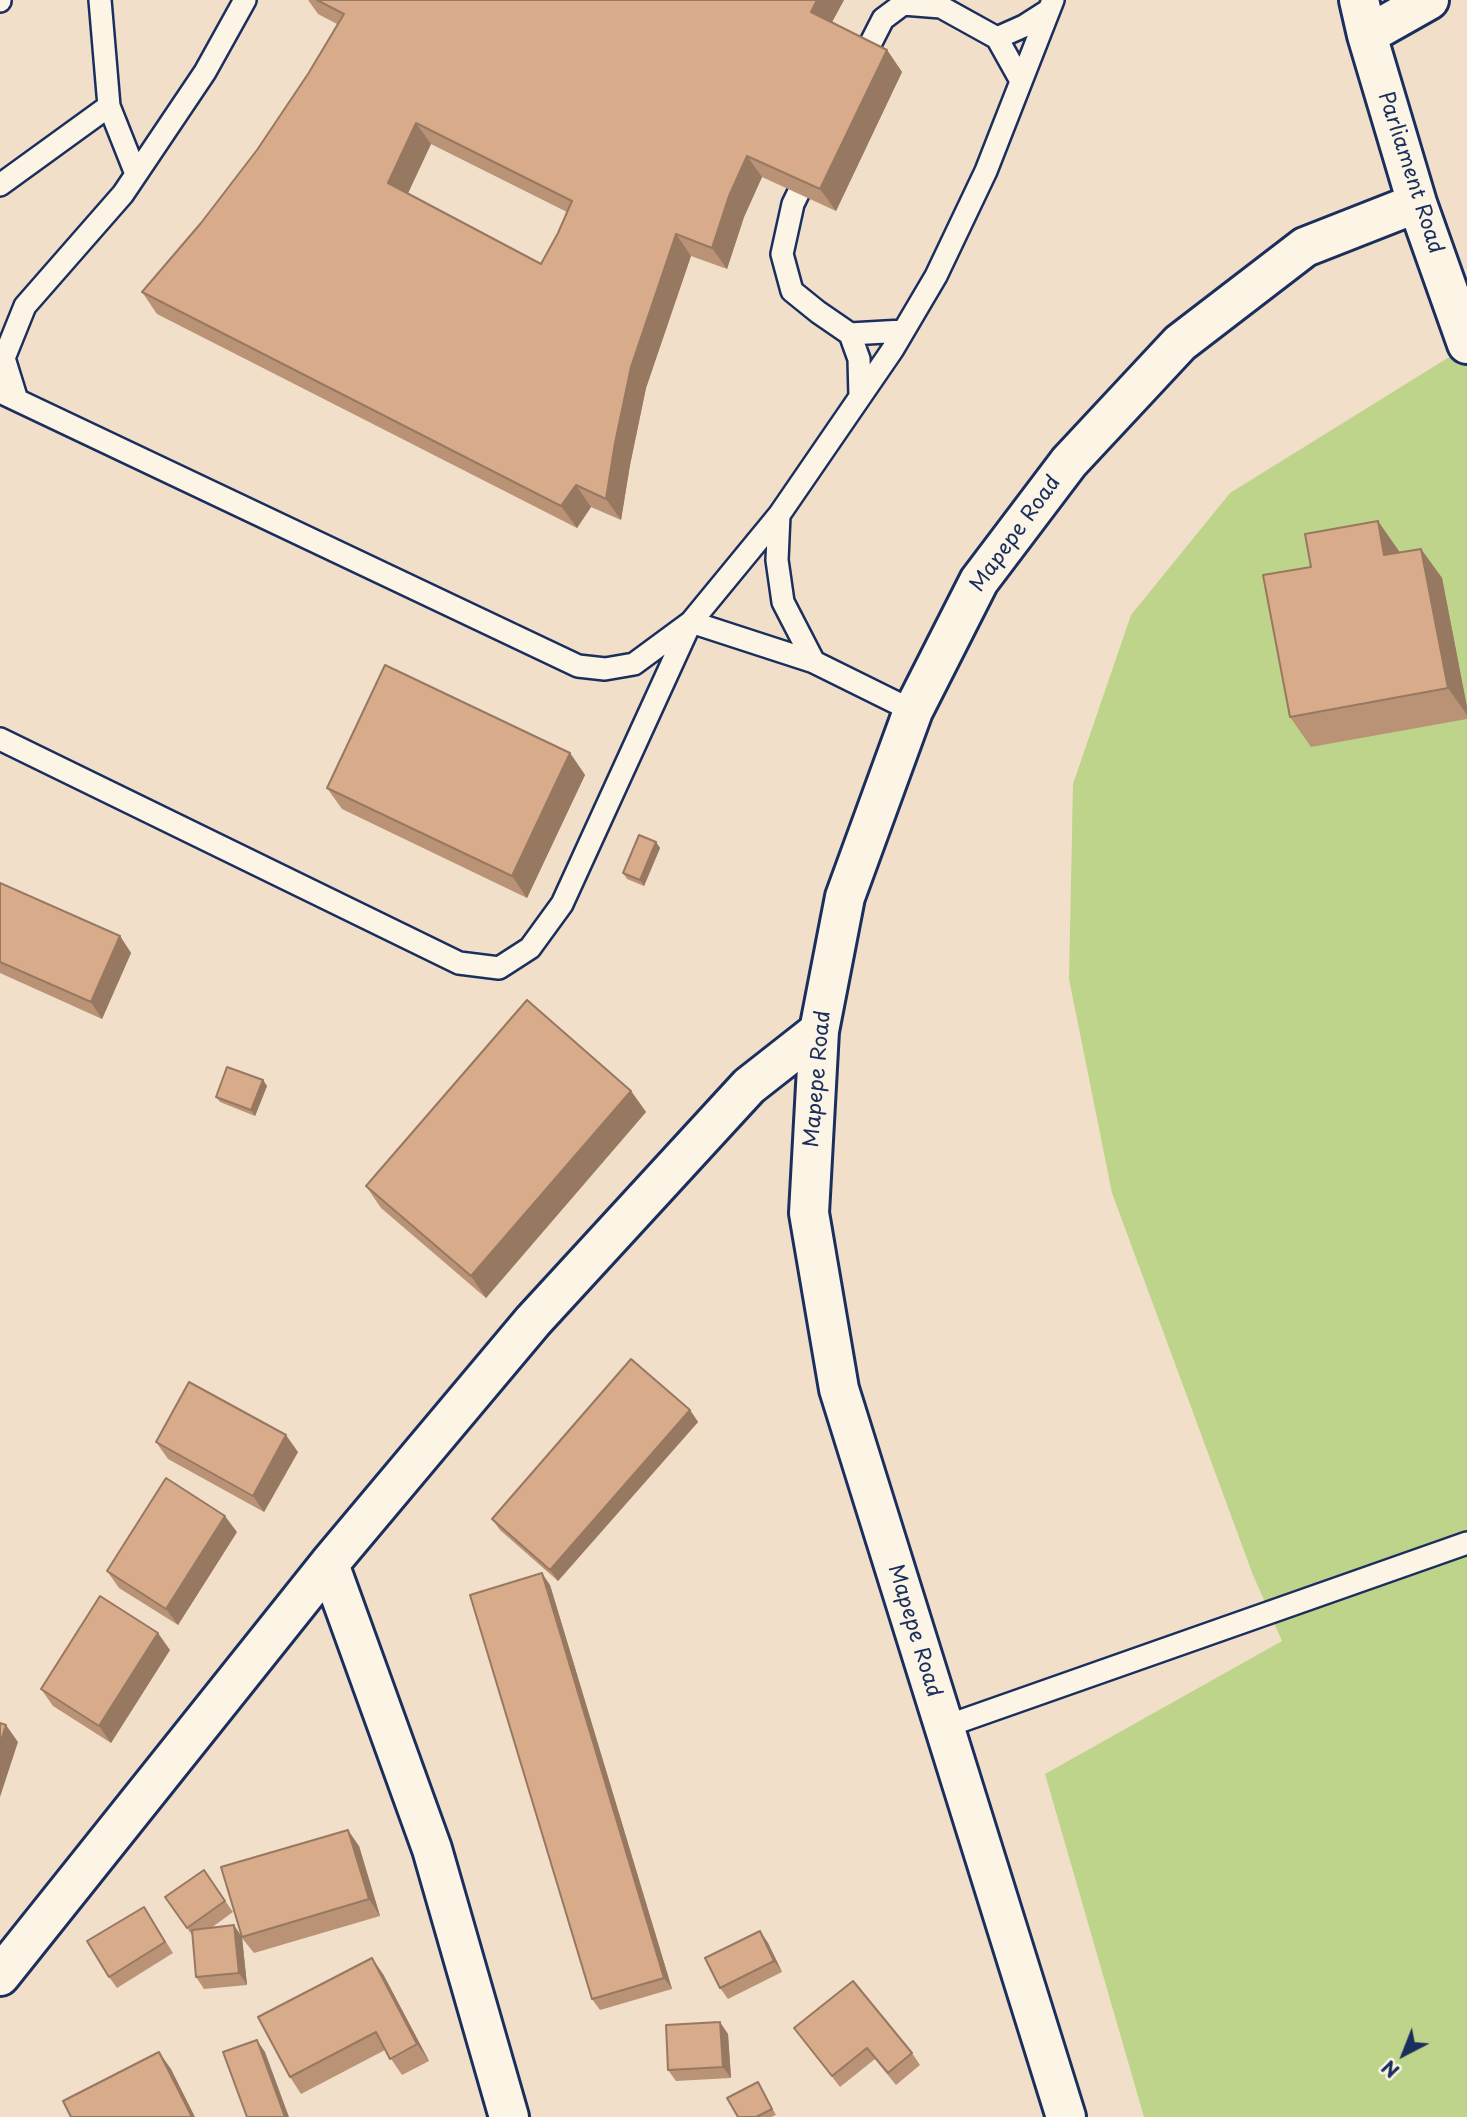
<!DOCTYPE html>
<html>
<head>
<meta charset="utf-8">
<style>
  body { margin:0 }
  #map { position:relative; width:1467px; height:2117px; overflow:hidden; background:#f1dfca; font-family:"Playpen Sans",sans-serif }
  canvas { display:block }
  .north { position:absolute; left:1369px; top:2019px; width:70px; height:70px; -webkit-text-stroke:5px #fcf5e5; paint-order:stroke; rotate:222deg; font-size:19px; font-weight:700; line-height:28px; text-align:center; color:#1b2f5e }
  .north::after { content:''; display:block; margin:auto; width:24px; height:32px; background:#1b2f5e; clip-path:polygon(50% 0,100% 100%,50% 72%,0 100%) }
</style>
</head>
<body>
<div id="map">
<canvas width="1467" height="2117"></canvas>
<div class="north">N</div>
</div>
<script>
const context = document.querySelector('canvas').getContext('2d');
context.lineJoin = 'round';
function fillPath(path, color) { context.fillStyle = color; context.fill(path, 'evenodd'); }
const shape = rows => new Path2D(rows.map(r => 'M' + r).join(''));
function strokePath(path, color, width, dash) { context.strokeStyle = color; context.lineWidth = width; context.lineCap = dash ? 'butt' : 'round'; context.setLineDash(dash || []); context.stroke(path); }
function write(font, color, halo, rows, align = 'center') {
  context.font = font + ' "Playpen Sans",sans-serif'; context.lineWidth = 5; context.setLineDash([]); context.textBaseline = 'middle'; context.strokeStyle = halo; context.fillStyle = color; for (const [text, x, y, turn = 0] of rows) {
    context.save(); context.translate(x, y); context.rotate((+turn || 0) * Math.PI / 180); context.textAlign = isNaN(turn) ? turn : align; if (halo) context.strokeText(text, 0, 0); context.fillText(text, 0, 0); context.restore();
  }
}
const green = shape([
  [1467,346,1467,2117,1144,2117,1045,1774,1282,1641,1253,1575,1112,1193,1069,979,1073,784,1131,615,1230,493]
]);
const lane = shape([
  [100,0,109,106,136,174],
  [0,1,0,0],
  [997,38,1024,26,1049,10],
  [858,68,883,19,903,4,941,7,997,38,1021,81],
  [810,169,793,204,782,254,792,291,818,312,850,334,903,331],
  [0,185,109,106],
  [850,334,859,359,860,397],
  [0,392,578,666,605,669,634,664,691,622,814,662,913,711],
  [17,400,4,358,25,306,123,194,205,72,245,0],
  [779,515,777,560,783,602,814,662],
  [0,739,459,963,499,968,530,948,562,904,691,622,779,515,893,349,936,276,986,171,1053,0],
  [944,1727,1467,1543]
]);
const street = shape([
  [1359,0,1367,35,1417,203,1467,344],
  [1367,35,1429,0],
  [329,1564,432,1849,509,2117],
  [0,1976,329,1564,533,1321,749,1086,819,1031],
  [1066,2117,839,1389,809,1213,819,1031,845,897,913,711,979,581,1069,462,1180,343,1305,247,1417,203]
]);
const wall = shape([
  [308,0,844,0,832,22,887,50,902,72,836,211,762,177,744,217,727,269,691,256,646,388,630,465,621,520,591,507,577,528,157,314,142,292,201,223,257,150,308,74,337,24,318,14],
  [431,144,567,212,558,233,541,264,408,193],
  [1421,549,1442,578,1467,707,1467,719,1311,747,1290,717,1399,551,1399,553],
  [570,753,585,775,527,898,342,809,327,788],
  [656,842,660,848,644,886,627,879,623,873],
  [0,883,120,936,131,953,102,1019,0,973],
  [263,1080,267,1086,255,1116,220,1102,216,1097],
  [631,1091,646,1112,486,1298,381,1208,366,1186],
  [690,1410,698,1422,558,1581,500,1530,492,1519],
  [156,1442,298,1452,264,1512,168,1459],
  [237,1532,178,1625,119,1588,107,1571],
  [550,1585,672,1989,600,2010,592,1999],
  [170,1650,111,1743,53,1706,41,1689],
  [359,1846,380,1916,254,1953,242,1938,247,1985,204,1989,196,1977,192,1935,165,1897,204,1870,233,1912,211,1928,242,1936],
  [144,1907,173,1953,117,1988,109,1977],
  [760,1931,768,1943,782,1972,728,1999,720,1988],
  [383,1974,429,2061,402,2075,385,2050,301,2094,290,2077],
  [794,2028,912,2053,920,2065,896,2085,875,2059,840,2087],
  [728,2034,731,2078,676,2081,668,2070],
  [758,2082,776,2115,771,2117,738,2117]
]);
const shadedWall = shape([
  [817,0,844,0,826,33,811,12],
  [887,50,902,72,836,211,820,189],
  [416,123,431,144,403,204,388,183],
  [747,156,762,177,744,217,727,269,712,248,729,196],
  [676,234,691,256,646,388,630,465,621,520,606,499,615,443,631,367],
  [576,485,591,507,577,528,561,506],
  [1378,521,1399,551,1405,585,1384,555],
  [1421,549,1442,578,1467,707,1467,715,1448,688],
  [570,753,585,775,527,898,512,876],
  [656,842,660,848,644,886,640,880],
  [120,936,131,953,102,1019,91,1002],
  [263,1080,267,1086,255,1116,251,1110],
  [631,1091,646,1112,486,1298,471,1276],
  [690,1410,698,1422,558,1581,550,1570],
  [286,1435,298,1452,264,1512,253,1496],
  [225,1516,237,1532,178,1625,166,1609],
  [542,1573,550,1585,672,1989,664,1978],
  [158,1633,170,1650,111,1743,99,1726],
  [6,1725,18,1742,0,1797,0,1744],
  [348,1830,359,1846,380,1916,369,1899],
  [234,1925,242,1937,247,1985,239,1973],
  [760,1931,768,1943,782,1972,774,1961],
  [372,1958,383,1974,429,2061,417,2044],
  [720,2022,728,2034,731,2078,723,2067],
  [257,2040,265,2052,289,2117,285,2117],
  [159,2052,171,2069,195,2117,192,2117]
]);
const building = shape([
  [317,0,817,0,811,12,887,50,820,189,747,156,729,196,712,248,676,234,631,367,615,443,606,499,576,485,561,506,142,292,201,223,257,150,308,74,344,14,317,0],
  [416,123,572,201,558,233,541,264,388,183,416,123],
  [1378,521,1384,555,1421,549,1448,688,1290,717,1263,575,1311,567,1305,534,1378,521],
  [385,665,570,753,512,876,327,788,385,665],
  [639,835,656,842,640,880,623,873,639,835],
  [0,883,120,936,91,1002,0,962,0,883],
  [527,1000,631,1091,471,1276,366,1186,527,1000],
  [227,1067,263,1080,251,1110,216,1097,227,1067],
  [631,1359,690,1410,550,1570,492,1519,631,1359],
  [189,1382,286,1435,253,1496,156,1442,189,1382],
  [166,1478,225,1516,166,1609,107,1571,166,1478],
  [542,1573,664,1978,592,1999,470,1595,542,1573],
  [100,1596,158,1633,99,1726,41,1689,100,1596],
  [0,1723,6,1725,0,1744,0,1723],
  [348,1830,369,1899,242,1937,221,1867,348,1830],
  [204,1870,225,1901,187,1928,165,1897,204,1870],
  [144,1907,165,1942,109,1977,87,1941,144,1907],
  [234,1925,239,1973,196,1977,192,1930,234,1925],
  [760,1931,774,1961,720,1988,705,1958,760,1931],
  [372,1958,417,2044,390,2059,376,2032,290,2077,258,2017,372,1958],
  [853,1981,912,2053,888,2073,867,2048,832,2076,794,2028,853,1981],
  [720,2022,723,2067,668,2070,666,2025,720,2022],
  [257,2040,285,2117,247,2117,223,2052,257,2040],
  [159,2052,192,2117,71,2117,63,2101,159,2052],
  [758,2082,772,2109,756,2117,738,2117,727,2098,758,2082]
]);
const streetNames = [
  ["Parliament Road",1410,173,72],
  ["Mapepe Road",1016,534,-54],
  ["Mapepe Road",818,1079,-85],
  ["Mapepe Road",914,1631,73]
];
fillPath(green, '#bed48b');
strokePath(lane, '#1b2f5e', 26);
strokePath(street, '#1b2f5e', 44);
strokePath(lane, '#fcf5e5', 21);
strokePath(street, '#fcf5e5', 38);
fillPath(wall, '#ba9377');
fillPath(shadedWall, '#977861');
fillPath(building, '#d8ab8a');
strokePath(building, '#977861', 2);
write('21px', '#1b2f5e', '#fcf5e5', streetNames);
</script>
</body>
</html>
